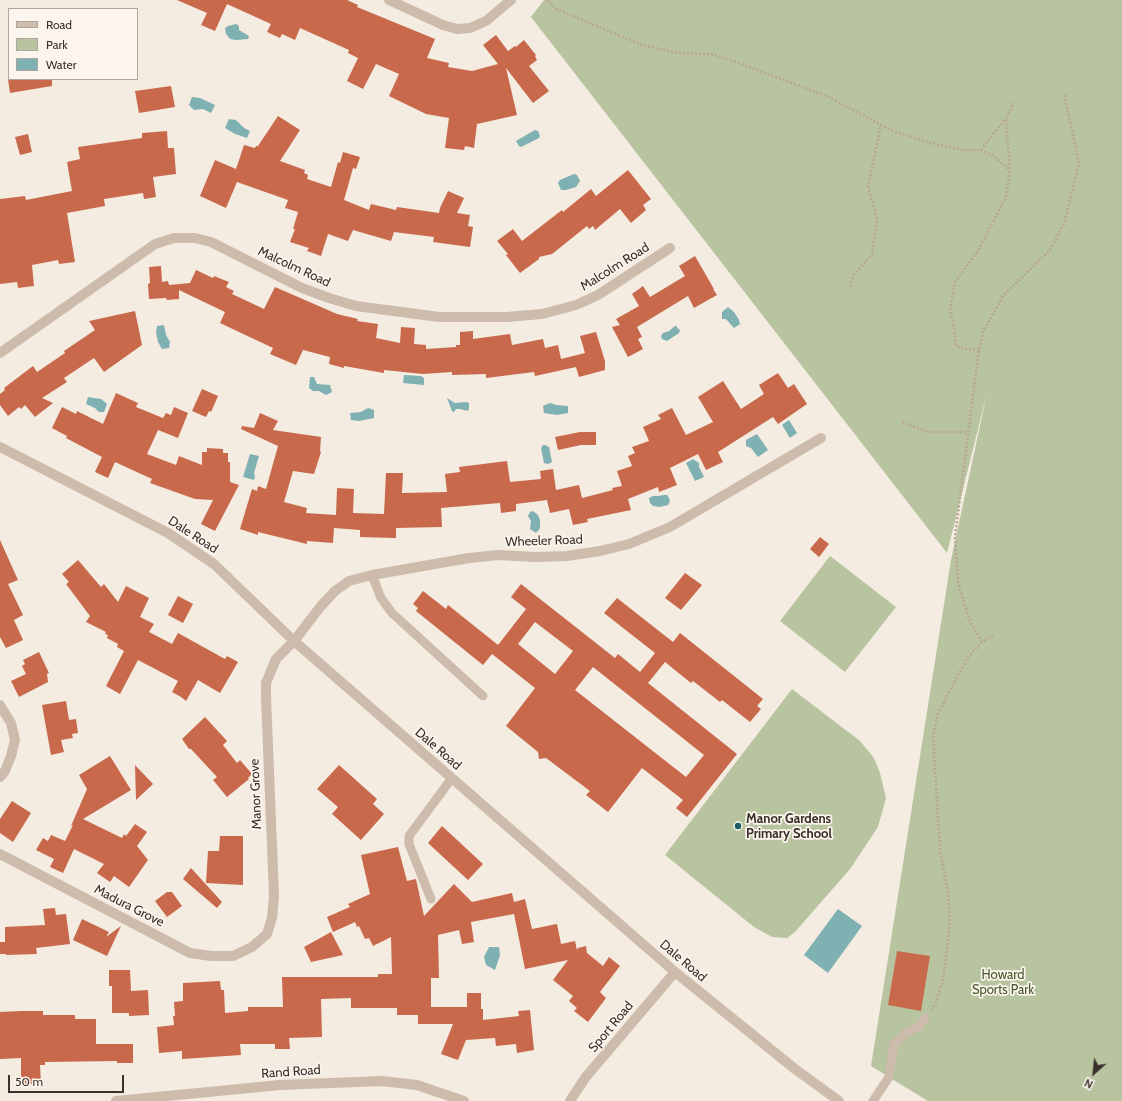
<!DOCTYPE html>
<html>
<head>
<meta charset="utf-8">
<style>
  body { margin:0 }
  #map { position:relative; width:1122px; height:1101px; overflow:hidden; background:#f4ebe1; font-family:Cabin,sans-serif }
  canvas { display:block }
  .legend { position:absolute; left:8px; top:8px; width:130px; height:72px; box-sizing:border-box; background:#fbf5ee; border:1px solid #aea6a0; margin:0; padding:5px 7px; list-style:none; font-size:12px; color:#3b302b }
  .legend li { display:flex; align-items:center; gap:8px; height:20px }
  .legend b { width:20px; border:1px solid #aea6a0 }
  .north { position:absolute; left:1074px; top:1053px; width:40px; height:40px; -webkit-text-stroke:3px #fbf5ee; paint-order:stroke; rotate:207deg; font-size:11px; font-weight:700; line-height:16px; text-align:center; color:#3b302b }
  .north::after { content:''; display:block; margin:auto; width:14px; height:18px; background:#3b302b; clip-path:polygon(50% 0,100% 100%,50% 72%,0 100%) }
  .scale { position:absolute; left:8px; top:1075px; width:116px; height:18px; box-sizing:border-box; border:2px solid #3b302b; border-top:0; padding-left:5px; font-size:12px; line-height:14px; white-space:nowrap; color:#3b302b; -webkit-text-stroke:3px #fbf5ee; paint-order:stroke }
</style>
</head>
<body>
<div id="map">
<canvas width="1122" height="1101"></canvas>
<ul class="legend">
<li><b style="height:5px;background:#cdbbac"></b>Road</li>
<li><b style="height:11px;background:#b8c4a0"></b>Park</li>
<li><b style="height:11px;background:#7fb0b2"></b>Water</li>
</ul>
<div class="north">N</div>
<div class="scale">50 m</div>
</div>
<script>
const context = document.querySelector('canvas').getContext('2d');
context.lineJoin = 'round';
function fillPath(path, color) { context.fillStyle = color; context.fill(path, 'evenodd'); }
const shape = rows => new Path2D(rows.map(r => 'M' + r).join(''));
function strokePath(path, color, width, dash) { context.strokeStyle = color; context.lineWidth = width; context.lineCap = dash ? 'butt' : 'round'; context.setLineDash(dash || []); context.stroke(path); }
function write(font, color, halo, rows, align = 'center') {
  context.font = font + ' Cabin,sans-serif'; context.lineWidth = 3.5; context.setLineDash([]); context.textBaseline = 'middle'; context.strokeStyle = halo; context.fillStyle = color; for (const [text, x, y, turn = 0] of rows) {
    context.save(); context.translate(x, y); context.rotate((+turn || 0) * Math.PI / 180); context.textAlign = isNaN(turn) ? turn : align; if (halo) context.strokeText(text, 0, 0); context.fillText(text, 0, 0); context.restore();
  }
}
const green = shape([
  [544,0,1122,0,1122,1101,928,1101,871,1066,951,560,987,393,947,553,531,17],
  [830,556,896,607,845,672,780,621],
  [792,689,860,741,874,758,880,773,886,798,878,827,850,869,795,932,787,938,772,937,754,927,665,855]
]);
const water = shape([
  [236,24,239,26,239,30,249,36,248,39,236,40,230,39,226,34,225,28,228,26],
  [192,97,200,98,215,105,211,113,203,109,194,110,189,105],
  [229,119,236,120,244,128,250,131,247,138,235,134,225,128],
  [535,130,538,131,540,136,539,138,521,147,519,146,516,141],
  [574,174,577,175,580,181,576,187,566,190,561,190,558,183,560,180],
  [728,307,734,312,739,320,740,324,734,328,726,319,722,319,722,312],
  [164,325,166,335,170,342,169,348,162,349,158,342,156,332,157,326],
  [675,326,677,326,677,328,680,330,679,333,667,341,662,339,661,336,663,333,669,331],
  [404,375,421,376,424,378,424,385,403,383],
  [310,377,314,377,317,384,330,385,332,392,326,395,319,391,313,391,309,388],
  [88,397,101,399,107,404,104,412,99,412,95,408,86,404],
  [447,398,455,403,466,402,469,403,469,408,468,411,460,409,456,409,454,412,452,411],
  [550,403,556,405,568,406,568,413,557,415,544,413,543,406],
  [368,408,374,410,374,418,359,421,351,420,350,413,361,412],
  [789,420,797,433,790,438,782,425],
  [757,434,768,450,758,457,751,448,746,446,746,440],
  [543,445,545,445,549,447,552,462,548,464,544,463,541,448],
  [250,454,259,456,254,473,255,477,254,480,243,477],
  [693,459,699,463,699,467,704,477,695,481,686,463],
  [664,495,667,495,669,498,670,501,668,505,660,507,653,506,650,503,649,498,653,496,658,496],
  [533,511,538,515,540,520,540,528,538,531,536,533,530,529,531,521,528,516,530,512],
  [838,909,862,926,828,973,804,955],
  [489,947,499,947,500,955,495,970,486,965,484,957]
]);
const building = shape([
  [177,0,347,0,358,5,357,7,435,39,427,58,449,63,448,67,472,71,498,64,483,45,496,35,508,51,515,46,516,47,524,40,536,55,535,56,537,60,529,66,549,91,533,103,506,68,517,115,477,124,474,148,465,146,464,150,445,148,449,118,426,114,389,96,399,74,376,64,363,89,347,81,358,58,348,53,349,50,300,28,295,40,282,34,280,38,267,32,271,24,227,4,215,31,201,25,207,13],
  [8,79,52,79,52,86,10,93],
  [171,86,175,107,139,113,135,91],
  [278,116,300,130,280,161,305,170,304,173,308,175,307,179,331,187,338,162,340,163,343,152,360,157,356,169,353,168,344,200,369,210,371,204,396,210,397,207,439,213,440,208,448,191,464,198,457,213,470,215,468,226,473,227,470,247,433,242,434,237,394,232,391,241,353,230,348,241,328,234,321,256,307,251,309,248,290,242,295,229,293,229,298,212,285,208,288,200,237,182,226,208,200,196,215,160,236,169,244,145,255,148,256,146,258,146],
  [167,131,168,148,174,148,176,174,153,177,156,197,144,199,143,193,104,199,105,206,67,213,75,262,59,264,58,260,32,265,34,286,18,288,17,282,0,284,0,199,25,196,26,200,72,191,67,162,80,159,78,147,142,138,142,133],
  [28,134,32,152,20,155,15,137],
  [628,170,651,199,643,205,646,210,631,223,620,209,595,230,593,226,589,229,587,226,552,254,539,257,539,259,520,273,506,255,508,254,497,241,513,229,522,241,562,210,563,212,591,189,596,196],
  [695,256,714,289,713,289,717,295,694,308,688,296,637,327,642,337,638,339,643,349,628,357,612,327,620,325,616,319,639,306,632,294,643,286,650,297,685,276,679,266],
  [161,266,162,282,168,281,169,285,190,283,196,270,213,278,214,276,229,282,226,287,234,291,232,294,264,309,275,287,337,314,358,319,357,321,378,324,376,338,400,343,401,327,415,328,414,344,426,345,426,349,456,347,456,345,460,345,460,332,473,331,473,339,510,334,512,345,543,339,545,348,558,345,561,359,585,353,580,336,596,332,605,361,605,370,579,377,576,367,535,376,534,372,486,378,486,374,452,375,452,372,423,374,384,370,384,373,344,366,344,368,329,364,330,357,303,350,296,365,270,354,273,348,220,323,225,312,179,290,179,299,167,300,166,298,149,299,148,284,150,283,149,267],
  [135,311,142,345,104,372,94,358,64,378,67,382,42,398,53,403,35,417,25,405,21,409,19,407,8,416,0,405,0,394,5,390,4,388,33,366,37,372,65,353,64,351,95,330,89,321],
  [778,373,788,388,794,384,807,404,778,424,773,417,718,452,723,462,706,470,698,454,670,468,677,485,659,492,658,487,628,499,631,510,587,519,588,522,573,525,569,509,550,513,547,500,516,504,516,511,501,513,500,503,441,508,442,527,396,528,396,538,360,537,360,530,334,528,333,543,307,541,307,544,258,532,258,535,240,529,252,489,257,491,258,486,266,489,278,446,241,429,242,426,254,428,260,413,278,421,273,430,321,437,320,451,321,452,314,474,293,471,284,502,307,508,306,513,336,515,337,488,354,489,353,513,384,514,386,473,403,473,402,493,447,492,445,474,460,472,459,467,507,461,510,482,541,479,540,471,553,469,556,490,579,485,582,498,613,490,612,488,622,486,617,471,632,466,628,456,635,453,632,447,649,441,643,427,661,419,658,415,672,408,686,435,713,422,698,397,723,381,741,409,764,394,759,385],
  [202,389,218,396,211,412,209,411,206,417,192,411],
  [116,393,138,403,136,407,163,418,166,413,171,415,174,407,188,413,178,438,158,430,147,454,176,465,179,456,202,465,202,452,207,452,207,448,223,449,223,453,228,453,228,462,230,462,230,482,239,485,215,531,201,524,213,500,195,499,150,483,152,479,115,462,108,478,95,472,102,457,66,438,67,436,52,428,62,407,76,414,77,411,103,424],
  [580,432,596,432,596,445,581,445,558,450,555,437],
  [820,537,829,544,819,557,810,549],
  [0,540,18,580,8,584,23,615,14,620,23,640,6,648,0,637],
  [78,560,101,587,104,584,118,602,126,586,149,598,140,617,154,624,149,632,172,644,178,633,225,659,227,656,238,662,220,693,198,680,186,701,181,697,172,692,178,681,138,660,120,694,106,686,124,651,117,647,118,644,107,638,108,635,105,634,106,632,86,622,90,616,66,584,69,582,62,574],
  [685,573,702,585,681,610,665,598],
  [521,584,615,658,618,654,640,672,655,653,604,613,617,598,673,642,680,633,763,699,757,706,761,709,750,722,722,700,720,702,693,681,691,683,665,662,648,683,737,754,687,817,676,808,683,800,642,768,608,812,586,795,590,791,546,758,539,759,538,752,506,726,535,688,492,654,483,665,416,611,418,608,413,604,423,591,446,609,448,605,498,645,526,609,511,597],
  [535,622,573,651,555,674,518,644],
  [593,667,704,755,686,777,575,690],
  [178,596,193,604,183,623,168,615],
  [39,652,49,673,47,674,48,682,19,697,11,681,26,674,22,666,25,664,23,660],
  [66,701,69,720,76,719,78,733,72,734,73,738,61,740,64,752,51,755,42,705],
  [205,717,227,741,223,745,237,763,240,760,252,774,248,778,249,779,227,797,213,780,217,777,191,749,189,749,182,739],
  [110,756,131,790,83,819,122,838,124,834,126,836,135,824,147,832,137,846,148,860,129,887,114,876,110,882,97,873,104,864,74,849,63,873,50,867,54,859,36,850,43,838,48,841,51,835,65,841,73,825,71,826,87,789,79,775],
  [135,765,153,784,136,800],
  [339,765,377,799,373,804,384,814,361,840,332,814,338,807,317,789],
  [12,801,31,813,13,842,0,833,0,819],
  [442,826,483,864,468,880,428,843],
  [220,836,243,836,243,885,206,883,208,851,219,851],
  [398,847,407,881,416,879,424,916,454,884,472,902,512,893,514,902,525,899,532,929,557,924,561,944,575,941,577,950,578,948,586,946,587,953,603,966,609,957,620,966,600,992,606,998,588,1022,574,1011,577,1008,569,1001,573,996,553,980,568,960,525,969,514,914,471,922,474,942,462,944,459,930,438,935,439,978,431,978,431,1007,467,1007,467,993,481,993,481,1009,483,1009,483,1020,519,1016,518,1011,530,1010,534,1050,517,1053,516,1044,496,1046,495,1038,466,1040,458,1060,441,1054,453,1024,418,1024,418,1015,397,1015,397,1008,351,1008,351,998,321,999,322,1037,289,1038,290,1049,275,1049,275,1044,240,1044,241,1055,182,1059,182,1051,159,1053,157,1027,174,1025,173,1016,175,1016,174,1002,183,1001,183,983,220,981,221,990,224,990,225,1013,248,1011,248,1007,283,1007,282,977,378,977,378,974,392,974,391,937,373,946,369,938,365,939,359,926,357,927,355,922,333,932,327,917,350,907,348,904,370,894,361,855],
  [191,868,222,902,217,908,183,879],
  [167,892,172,892,182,906,167,917,155,901],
  [55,908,56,915,66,914,70,944,36,948,37,954,6,955,6,954,0,954,0,942,5,942,5,927,45,925,43,909],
  [82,919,109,932,106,937,121,926,107,956,73,940],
  [331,932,343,955,311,962,304,947],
  [897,951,930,956,921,1011,888,1005],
  [109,970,130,970,131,991,148,990,149,1015,129,1016,129,1013,112,1013,112,986,109,986],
  [21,1011,43,1011,43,1015,75,1015,75,1019,96,1019,96,1044,133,1044,133,1063,117,1063,117,1061,45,1062,45,1065,40,1065,41,1084,21,1084,21,1058,0,1059,0,1012]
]);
const path = shape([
  [547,0,556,9,642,45,678,53,711,54,733,61,829,97,881,125],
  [981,150,1005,119],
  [850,287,853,276,872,254,877,219,868,187,881,125,893,131,931,143,963,150,981,150,992,155,1010,170],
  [979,350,966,349,956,346,954,327,950,309,955,282,978,251,1006,197,1010,170,1006,119,1014,102],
  [902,422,928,432,968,432],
  [982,642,969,619,958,582,955,537,978,356,983,332,1003,296,1049,251,1064,224,1079,163,1064,93],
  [931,1010,936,1003,943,980,947,949,950,920,948,893,940,849,933,735,938,714,951,688,968,657,982,642,993,636]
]);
const service = shape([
  [372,575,381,598,392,613,483,696],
  [431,899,409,844,409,836,452,778],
  [873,1101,889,1077,894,1044,907,1032,918,1027,925,1018]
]);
const minor = shape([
  [389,0,443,25,457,29,470,28,486,21,511,0],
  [0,353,155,244,174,238,195,238,211,242,302,288,329,298,356,306,439,317,507,317,542,314,576,305,598,295,670,248],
  [0,447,168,533,214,564,294,641,675,972,795,1069,839,1101],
  [0,705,11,723,15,740,11,756,5,771,0,777],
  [0,854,190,953,211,956,233,956,252,947,267,934,272,918,274,896,266,697,266,683,276,659,294,641,321,606,335,591,349,581,372,575,469,558,498,555,535,557,567,556,600,551,629,544,670,527,821,438],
  [116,1101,280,1085,382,1081,417,1085,464,1101],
  [570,1101,585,1078,675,972]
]);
const markers = [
  [738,826,4,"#1f5a5e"]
];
const streetNames = [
  ["Malcolm Road",294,267,25],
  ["Malcolm Road",615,267,-32],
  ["Dale Road",193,535,33],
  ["Wheeler Road",544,541,-2],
  ["Dale Road",438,749,41],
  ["Manor Grove",256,794,-92],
  ["Madura Grove",129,906,27],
  ["Dale Road",683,961,40],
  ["Sport Road",611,1027,-50],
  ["Rand Road",291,1072,-4]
];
const poiNames = [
  ["Manor Gardens",746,819],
  ["Primary School",746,834]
];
const parkNames = [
  ["Howard",1003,975],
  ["Sports Park",1003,990]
];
fillPath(green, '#b8c4a0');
fillPath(water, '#7fb0b2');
fillPath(building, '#c8694b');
strokePath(path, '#b9a596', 2.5, [2, 2]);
strokePath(service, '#cdbbac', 9);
strokePath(minor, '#cdbbac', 10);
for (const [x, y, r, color] of markers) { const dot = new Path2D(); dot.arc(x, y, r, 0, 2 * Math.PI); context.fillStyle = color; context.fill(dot); strokePath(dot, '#fbf5ee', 1.5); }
write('13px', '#3b302b', '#fbf5ee', streetNames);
write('bold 13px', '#3b302b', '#fbf5ee', poiNames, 'left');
write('13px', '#4a5a2e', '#fbf5ee', parkNames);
</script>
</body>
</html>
